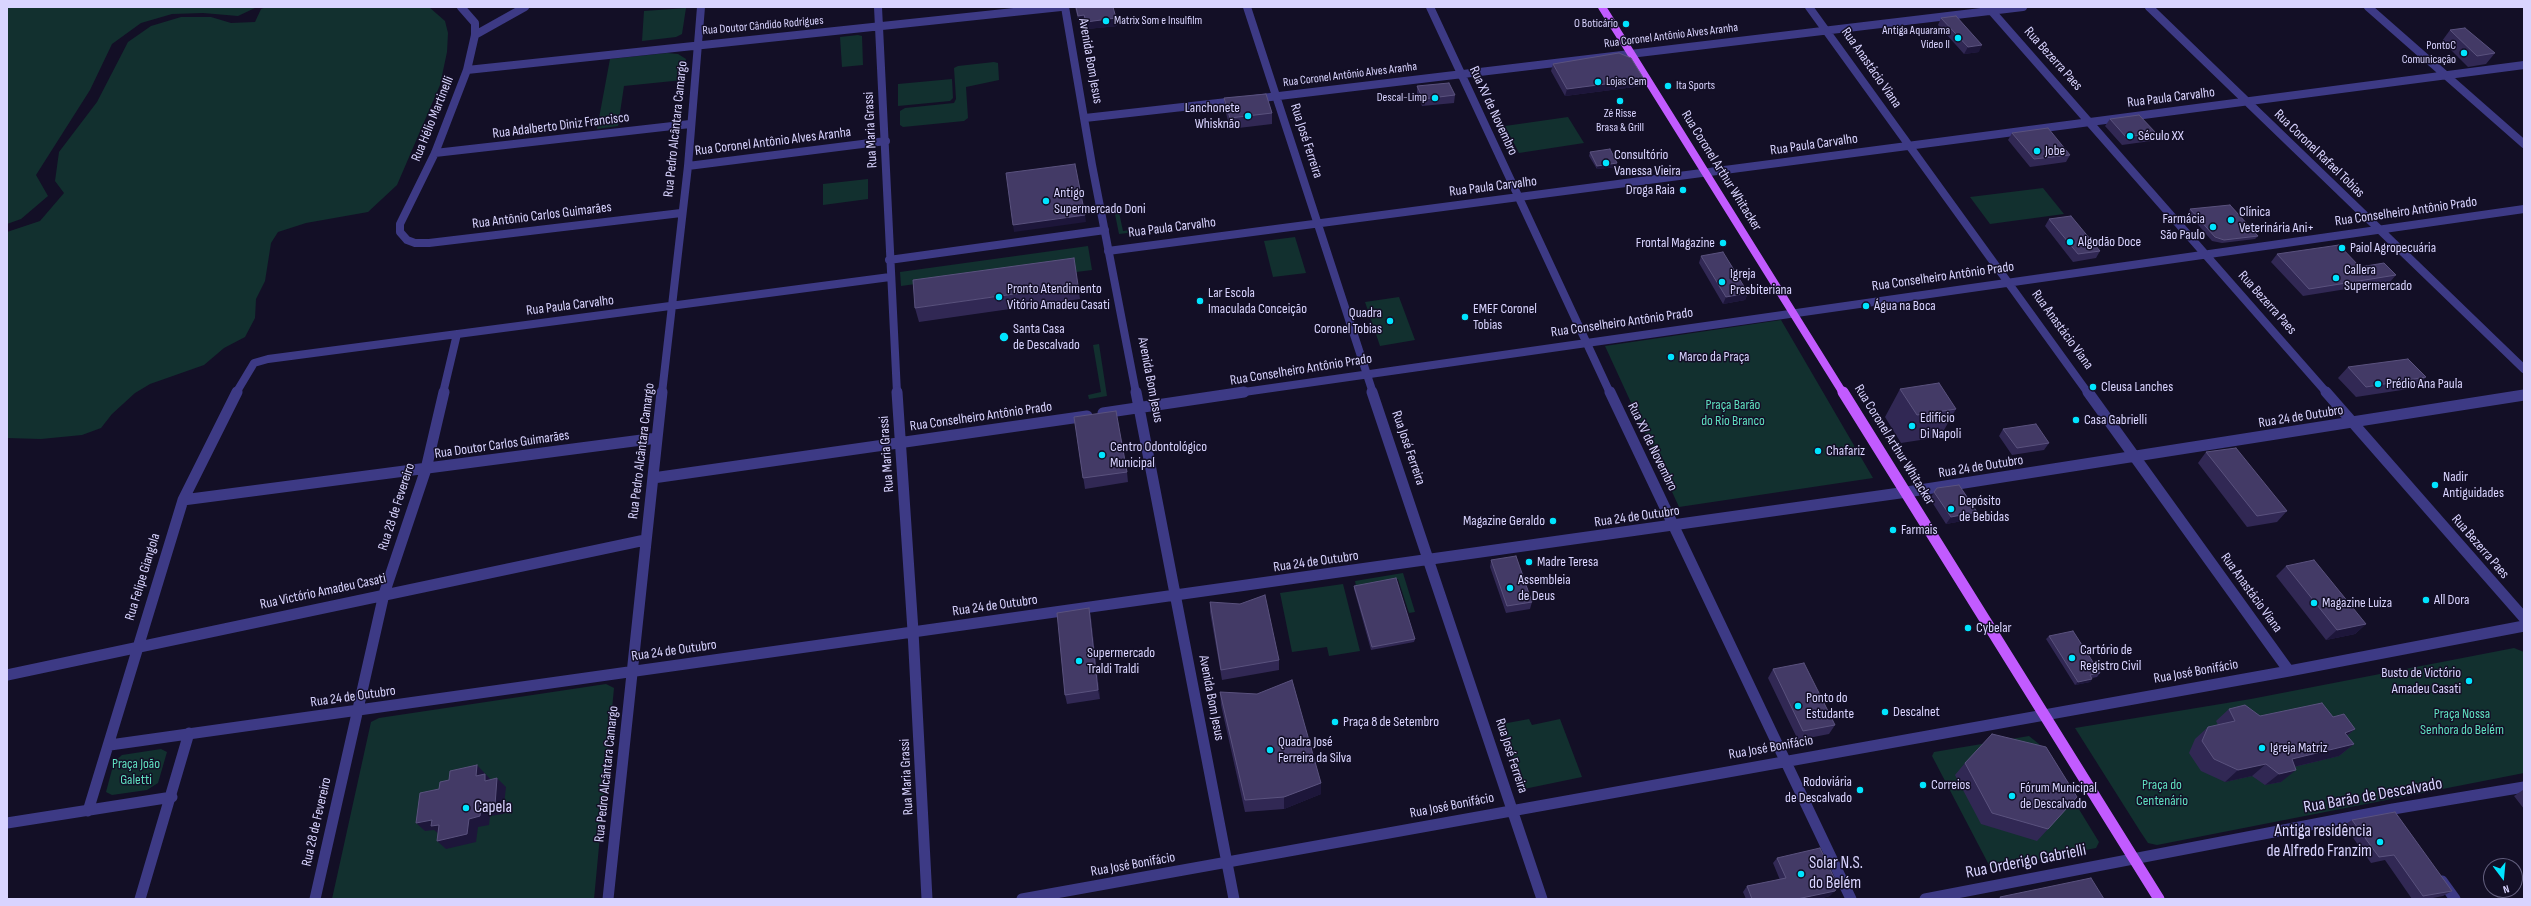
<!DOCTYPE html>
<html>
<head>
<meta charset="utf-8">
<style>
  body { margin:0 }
  #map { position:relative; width:2531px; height:906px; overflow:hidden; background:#130f26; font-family:"Sofia Sans Condensed",sans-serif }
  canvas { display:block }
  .frame { position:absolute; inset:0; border:8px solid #d9d4ff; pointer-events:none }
  .north { position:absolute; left:2483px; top:858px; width:40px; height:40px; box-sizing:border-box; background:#130f26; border:1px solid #625e7d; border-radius:50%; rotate:164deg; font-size:11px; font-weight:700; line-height:16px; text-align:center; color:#d9d4ff }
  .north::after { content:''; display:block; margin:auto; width:14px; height:18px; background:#00e5ff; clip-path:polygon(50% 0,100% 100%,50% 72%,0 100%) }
</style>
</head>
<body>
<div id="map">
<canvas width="2531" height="906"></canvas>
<div class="frame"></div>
<div class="north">N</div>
</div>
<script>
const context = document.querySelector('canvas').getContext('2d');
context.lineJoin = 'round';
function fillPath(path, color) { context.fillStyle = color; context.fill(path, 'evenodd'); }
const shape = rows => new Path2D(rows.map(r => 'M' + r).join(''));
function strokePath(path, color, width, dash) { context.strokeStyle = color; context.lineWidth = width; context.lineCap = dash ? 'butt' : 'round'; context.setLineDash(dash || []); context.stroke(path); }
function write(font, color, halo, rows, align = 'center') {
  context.font = font + ' "Sofia Sans Condensed",sans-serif'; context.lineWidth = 3; context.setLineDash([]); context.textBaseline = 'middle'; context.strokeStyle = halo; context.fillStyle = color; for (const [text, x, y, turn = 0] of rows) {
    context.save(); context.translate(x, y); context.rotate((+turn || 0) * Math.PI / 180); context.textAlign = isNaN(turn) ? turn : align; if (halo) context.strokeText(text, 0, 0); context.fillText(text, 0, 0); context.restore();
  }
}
const green = shape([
  [7,7,257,7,238,16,203,13,172,14,141,23,112,44,90,90,36,175,48,196,21,219,7,224],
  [266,7,429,7,445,21,448,33,447,52,440,85,397,185,368,212,306,223,278,232,271,243,265,281,256,299,255,318,245,337,224,348,204,365,150,384,135,393,112,414,101,428,82,435,41,439,7,438,7,232,40,221,64,193,55,181,59,152,97,102,128,42,151,26,181,17,211,17,231,23,255,22,261,9],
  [686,8,682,34,676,37,642,41,644,11],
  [858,35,862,36,863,65,842,67,840,37],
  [667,53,678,54,686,59,683,80,624,86,618,126,597,129,610,59],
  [994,62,998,63,999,80,966,87,968,118,964,121,903,127,900,125,900,111,905,108,954,103,956,99,954,68,958,66],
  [952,79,953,98,950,101,898,106,898,84],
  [1568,117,1584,143,1519,153,1505,126],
  [868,179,868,199,823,205,823,184],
  [2043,188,2064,214,1990,224,1970,197],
  [1117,203,1123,231,1143,228,1144,231,1119,234,1113,204],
  [1295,237,1306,273,1273,277,1264,241],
  [1088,246,1092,270,1004,281,1004,272,901,286,900,272],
  [1399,297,1415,340,1380,346,1365,302],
  [1781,320,1873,478,1679,507,1605,346],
  [1099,344,1107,396,1089,399,1088,395,1101,392,1093,345],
  [1403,573,1415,612,1409,613,1398,579,1356,586,1355,581],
  [1343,584,1360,651,1329,656,1327,647,1292,652,1280,593],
  [2514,648,2524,652,2524,773,2157,845,2148,843,2140,831,2075,728,2251,699],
  [606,684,614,688,594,899,332,899,371,722,379,718],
  [1529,719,1532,725,1560,719,1582,777,1524,789,1502,724],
  [2029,736,2039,744,2099,842,2096,848,1996,868,1989,865,1932,756,1934,752],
  [161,749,167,752,158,783,147,790,112,795,106,792,114,762,122,755]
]);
const minorFar1 = shape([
  [461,7,475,23,475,35,467,70,435,153,400,224,400,232,407,240,415,243,429,243,681,213],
  [878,7,897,393],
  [1065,7,1092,165,1136,393],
  [1247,7,1373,393],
  [1430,7,1610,393],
  [1809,7,2088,393],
  [1988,7,2327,393],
  [2149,7,2524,369],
  [2368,7,2524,144],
  [475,35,525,7],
  [467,70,1061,7],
  [1254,99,2023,7],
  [1085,118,1236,101],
  [435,153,690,124],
  [688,166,886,141],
  [1108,251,2524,65],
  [889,260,1105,230],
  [236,393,254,363,268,359,890,277],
  [443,393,457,334],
  [662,393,688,166,701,7],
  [1237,393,2524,209]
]);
const minor = shape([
  [897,392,913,631,927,899],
  [1136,392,1234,899],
  [1372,392,1542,899],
  [1610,392,1851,899],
  [2088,392,2289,671],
  [2326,392,2524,618],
  [1103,413,1244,392],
  [653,478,1087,416],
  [183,500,657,438],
  [7,675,645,540],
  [110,745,1907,492,2524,395],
  [88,811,183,500,237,392],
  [7,823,172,797],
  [2442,881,2455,899],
  [140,899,189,733],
  [315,899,384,594,426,469,444,392],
  [608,899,662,392],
  [1022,899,2289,671,2524,626],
  [1925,899,2393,809,2524,787]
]);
const majorFar1 = shape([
  [1602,7,1843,393]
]);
const major = shape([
  [1843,392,2159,899]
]);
const wall = shape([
  [1075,7,1113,7,1116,18,1117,26,1087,29,1085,22,1079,23],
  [1941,18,1979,52,1964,54,1938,25],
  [2450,30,2495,53,2486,64,2468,67,2442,41],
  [1553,64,1642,86,1565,96,1551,71],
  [1417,86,1455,95,1454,103,1422,106,1417,94],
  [1224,98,1272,113,1272,124,1230,129,1225,109],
  [2110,119,2156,133,2151,141,2122,145,2105,126],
  [2012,133,2070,155,2066,162,2030,167,2008,140],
  [1590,152,1617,163,1617,167,1597,169,1589,156],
  [2190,209,2258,236,2255,239,2222,243,2212,241,2188,213],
  [2049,219,2100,251,2096,258,2073,262,2045,226],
  [2277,254,2396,275,2390,282,2303,296,2271,262],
  [1701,256,1748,293,1745,300,1723,304,1699,263],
  [1078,285,1080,299,919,322,915,308],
  [2348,367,2426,377,2415,388,2356,397,2338,378],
  [1900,389,1956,409,1940,437,1901,443,1885,417],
  [1074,417,1127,472,1128,482,1085,489],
  [2003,429,2049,443,2044,450,2012,455,1999,436],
  [2206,452,2287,511,2277,522,2247,527,2198,463],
  [1934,492,1973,519,1946,524,1930,499],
  [1491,560,1532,602,1530,609,1506,613,1490,567],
  [2286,566,2366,624,2355,634,2326,640,2276,576],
  [1354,586,1415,639,1414,642,1371,650,1354,589],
  [1210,602,1279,660,1279,670,1222,680,1210,612],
  [1089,608,1091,618,1100,699,1067,704,1065,695],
  [2049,636,2100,673,2097,677,2092,678,2090,682,2075,685,2046,639],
  [1773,669,1835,725,1829,734,1798,740,1768,678],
  [1220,692,1321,783,1321,794,1284,809,1245,812,1221,705],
  [2229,709,2260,716,2333,717,2355,729,2347,736,2354,744,2339,756,2294,767,2281,782,2265,785,2252,776,2225,782,2201,771,2189,753,2195,739,2208,727,2218,725,2216,721],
  [1965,763,2048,829,2037,841,1981,824,1955,775],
  [2523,790,2524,790,2524,809,2514,796],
  [2352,820,2452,891,2443,896,2428,899,2412,899,2385,860,2371,863,2344,825],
  [1777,858,1830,896,1818,899,1746,899,1743,892,1747,886,1780,880,1773,863]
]);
const shadedWall = shape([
  [1084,15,1085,22,1079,23,1078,16],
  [1116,18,1117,26,1087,29,1086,22],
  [1982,45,1979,52,1964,54,1968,47],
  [1644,79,1642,86,1565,96,1567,89],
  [1617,163,1617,167,1597,169,1597,166],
  [1085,215,1086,222,1014,232,1013,225],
  [1748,293,1745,300,1723,304,1726,297],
  [1977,512,1973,519,1946,524,1951,517],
  [1089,608,1091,618,1100,699,1098,690],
  [2366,624,2355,634,2326,640,2337,630],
  [2092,679,2090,682,2075,685,2078,682],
  [2355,729,2340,741,2345,733],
  [2354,744,2339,756,2277,771,2292,759],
  [2266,764,2252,776,2225,782,2238,770],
  [477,765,494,783,493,790,476,776],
  [2296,770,2281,782,2265,785,2279,774],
  [497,778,506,787,503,814,490,816,489,825,478,827,476,842,446,849,437,841,481,808],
  [1321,783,1321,794,1284,809,1284,797],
  [432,820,439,825,440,835,434,830,425,831,416,823],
  [1835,891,1830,896,1818,899,1797,899]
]);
const building = shape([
  [1076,7,1113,7,1116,18,1086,22,1084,15,1078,16,1076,7],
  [1956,16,1982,45,1968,47,1941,18,1956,16],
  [2465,28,2495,53,2477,56,2450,30,2465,28],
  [1619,53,1631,58,1644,79,1567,89,1553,64,1619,53],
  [1449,83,1455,95,1423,99,1417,86,1449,83],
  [1266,94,1272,113,1230,118,1224,98,1266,94],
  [2139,115,2156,133,2126,137,2110,119,2139,115],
  [2048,128,2070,155,2034,159,2012,133,2048,128],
  [1610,149,1617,163,1597,166,1590,152,1610,149],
  [1075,164,1085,215,1013,225,1006,173,1075,164],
  [2230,205,2258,236,2224,240,2215,237,2190,209,2230,205],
  [2071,216,2100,251,2078,254,2049,219,2071,216],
  [2339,245,2360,267,2384,263,2396,275,2309,289,2277,254,2339,245],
  [1723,252,1748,293,1726,297,1701,256,1723,252],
  [1074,258,1078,285,915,308,913,280,1074,258],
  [2408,359,2426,377,2366,387,2348,367,2408,359],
  [1939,383,1956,409,1917,415,1900,389,1939,383],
  [1116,411,1127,472,1083,478,1074,417,1116,411],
  [2036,424,2049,443,2017,448,2003,429,2036,424],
  [2236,448,2287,511,2257,516,2206,452,2236,448],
  [1959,485,1977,512,1951,517,1934,492,1937,488,1959,485],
  [1516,556,1532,602,1507,606,1491,560,1516,556],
  [2314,560,2366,624,2337,630,2286,566,2314,560],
  [1396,578,1415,639,1372,647,1354,586,1396,578],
  [1265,595,1279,660,1221,670,1210,602,1240,604,1265,595],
  [1089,608,1098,690,1065,695,1057,613,1089,608],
  [2073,631,2100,673,2090,675,2092,679,2078,682,2049,636,2073,631],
  [1804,663,1835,725,1803,731,1773,669,1804,663],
  [1292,680,1321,783,1284,797,1245,800,1220,692,1257,694,1292,680],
  [2322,703,2333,717,2344,714,2355,729,2345,733,2354,744,2292,759,2296,770,2279,774,2266,764,2238,770,2214,759,2202,741,2208,727,2235,721,2229,709,2245,705,2260,716,2322,703],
  [1992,734,2046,747,2077,797,2048,829,1992,813,1965,763,1992,734],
  [477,765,476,776,485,774,485,781,497,778,495,805,481,808,480,816,469,819,467,834,437,841,439,825,431,826,432,820,416,823,420,793,439,789,440,782,449,780,450,771,477,765],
  [2395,812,2452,891,2423,896,2394,855,2379,857,2352,820,2395,812],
  [1820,848,1838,886,1835,891,1797,899,1752,899,1747,886,1786,878,1777,858,1820,848],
  [2091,878,2104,899,2001,899,2000,897,2091,878]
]);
const markers = [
  [1106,21,4,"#00e5ff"],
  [1626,24,4,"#00e5ff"],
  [1958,38,4,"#00e5ff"],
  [2464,53,4,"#00e5ff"],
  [1598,82,4,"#00e5ff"],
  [1668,86,4,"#00e5ff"],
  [1435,98,4,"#00e5ff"],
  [1620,101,4,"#00e5ff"],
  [1248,116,4,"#00e5ff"],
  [2130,136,4,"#00e5ff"],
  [2037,151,4,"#00e5ff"],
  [1606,163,4,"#00e5ff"],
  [1683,190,4,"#00e5ff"],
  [1046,201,4,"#00e5ff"],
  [2231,220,4,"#00e5ff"],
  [2213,227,4,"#00e5ff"],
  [2070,242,4,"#00e5ff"],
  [1723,243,4,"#00e5ff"],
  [2342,248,4,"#00e5ff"],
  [2336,278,4,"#00e5ff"],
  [1722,282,4,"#00e5ff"],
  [999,297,4,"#00e5ff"],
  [1200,301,4,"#00e5ff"],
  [1866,306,4,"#00e5ff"],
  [1465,317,4,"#00e5ff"],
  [1390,321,4,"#00e5ff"],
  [1004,337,5,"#00e5ff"],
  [1671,357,4,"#00e5ff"],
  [2378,384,4,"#00e5ff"],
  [2093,387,4,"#00e5ff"],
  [2076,420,4,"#00e5ff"],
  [1912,426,4,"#00e5ff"],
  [1818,451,4,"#00e5ff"],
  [1102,455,4,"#00e5ff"],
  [2435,485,4,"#00e5ff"],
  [1951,509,4,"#00e5ff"],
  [1553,521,4,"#00e5ff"],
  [1893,530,4,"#00e5ff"],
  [1529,562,4,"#00e5ff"],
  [1510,588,4,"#00e5ff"],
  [2426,600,4,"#00e5ff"],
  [2314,603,4,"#00e5ff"],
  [1968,628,4,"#00e5ff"],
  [2072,658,4,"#00e5ff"],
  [1079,661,4,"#00e5ff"],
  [2469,681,4,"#00e5ff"],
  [1798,706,4,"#00e5ff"],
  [1885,712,4,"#00e5ff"],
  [1335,722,4,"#00e5ff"],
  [2262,748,4,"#00e5ff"],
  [1270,750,4,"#00e5ff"],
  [1923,785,4,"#00e5ff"],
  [1860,790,4,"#00e5ff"],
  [2012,796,4,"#00e5ff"],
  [466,808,4,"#00e5ff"],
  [2380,842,4,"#00e5ff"],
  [1801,874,4,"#00e5ff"]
];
const farPoinames = [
  ["Matrix Som e Insulfilm",1114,21,"left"],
  ["O Boticário",1618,24],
  ["Antiga Aquarama",1950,31],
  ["Video II",1950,45],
  ["PontoC",2456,46],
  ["Comunicação",2456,60],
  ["Lojas Cem",1606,82,"left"],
  ["Ita Sports",1676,86,"left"],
  ["Descal-Limp",1427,98],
  ["Zé Risse",1620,114,"center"],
  ["Brasa & Grill",1620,128,"center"]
];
const farStreetnames = [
  ["Rua Doutor Cândido Rodrigues",763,26,-5],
  ["Rua Coronel Antônio Alves Aranha",1671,36,-7],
  ["Rua Coronel Antônio Alves Aranha",1350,75,-7]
];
const streetNames = [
  ["Rua Bezerra Paes",2053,59,48],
  ["Avenida Bom Jesus",1090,61,80],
  ["Rua Anastácio Viana",1871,68,55],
  ["Rua Paula Carvalho",2171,98,-7],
  ["Rua XV de Novembro",1493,111,65],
  ["Rua Hélio Martinelli",433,119,-68],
  ["Rua Adalberto Diniz Francisco",561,126,-7],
  ["Rua Pedro Alcântara Camargo",676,129,-84],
  ["Rua Maria Grassi",871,130,-93],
  ["Rua José Ferreira",1306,141,72],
  ["Rua Coronel Antônio Alves Aranha",773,142,-7],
  ["Rua Paula Carvalho",1814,145,-8],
  ["Rua Coronel Rafael Tobias",2319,154,44],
  ["Rua Coronel Arthur Whitacker",1721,171,58],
  ["Rua Paula Carvalho",1493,187,-7],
  ["Rua Conselheiro Antônio Prado",2406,212,-8],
  ["Rua Antônio Carlos Guimarães",542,216,-7],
  ["Rua Paula Carvalho",1172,228,-7],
  ["Rua Conselheiro Antônio Prado",1943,277,-8],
  ["Rua Bezerra Paes",2267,303,48],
  ["Rua Paula Carvalho",570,306,-7],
  ["Rua Conselheiro Antônio Prado",1622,323,-8],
  ["Rua Anastácio Viana",2062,330,54],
  ["Rua Conselheiro Antônio Prado",1301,370,-9],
  ["Avenida Bom Jesus",1150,380,79],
  ["Rua Conselheiro Antônio Prado",981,417,-8],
  ["Rua 24 de Outubro",2301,417,-9],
  ["Rua Doutor Carlos Guimarães",502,445,-8],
  ["Rua Coronel Arthur Whitacker",1894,445,58],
  ["Rua XV de Novembro",1652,447,64],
  ["Rua José Ferreira",1408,448,71],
  ["Rua Pedro Alcântara Camargo",642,451,-83],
  ["Rua Maria Grassi",887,454,-94],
  ["Rua 24 de Outubro",1981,467,-9],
  ["Rua 28 de Fevereiro",397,507,-72],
  ["Rua 24 de Outubro",1637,517,-8],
  ["Rua Bezerra Paes",2480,547,49],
  ["Rua 24 de Outubro",1316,562,-8],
  ["Rua Felipe Giangola",143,577,-73],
  ["Rua Victório Amadeu Casati",323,592,-12],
  ["Rua Anastácio Viana",2251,593,54],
  ["Rua 24 de Outubro",995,606,-8],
  ["Rua 24 de Outubro",674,651,-8],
  ["Rua José Bonifácio",2196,672,-10],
  ["Rua 24 de Outubro",353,697,-8],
  ["Avenida Bom Jesus",1211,698,79],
  ["Rua José Bonifácio",1771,748,-10],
  ["Rua José Ferreira",1511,756,72],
  ["Rua Pedro Alcântara Camargo",607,774,-84],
  ["Rua Maria Grassi",907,777,-93],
  ["Rua José Bonifácio",1452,806,-11],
  ["Rua 28 de Fevereiro",317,822,-77],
  ["Rua José Bonifácio",1133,865,-10]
];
const poiNames = [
  ["Lanchonete",1240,108,"right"],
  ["Whisknão",1240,124,"right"],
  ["Século XX",2138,136],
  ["Jobe",2045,151],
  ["Consultório",1614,155],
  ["Vanessa Vieira",1614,171],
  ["Droga Raia",1675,190,"right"],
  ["Antigo",1054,193],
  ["Supermercado Doni",1054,209],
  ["Clínica",2239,212],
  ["Veterinária Ani+",2239,228],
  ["Farmácia",2205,219,"right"],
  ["São Paulo",2205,235,"right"],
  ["Algodão Doce",2078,242],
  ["Frontal Magazine",1715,243,"right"],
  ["Paiol Agropecuária",2350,248],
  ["Callera",2344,270],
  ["Supermercado",2344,286],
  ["Igreja",1730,274],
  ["Presbiteriana",1730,290],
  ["Pronto Atendimento",1007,289],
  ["Vitório Amadeu Casati",1007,305],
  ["Lar Escola",1208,293],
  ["Imaculada Conceição",1208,309],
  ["Água na Boca",1874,306],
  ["EMEF Coronel",1473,309],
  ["Tobias",1473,325],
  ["Quadra",1382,313,"right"],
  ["Coronel Tobias",1382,329,"right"],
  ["Santa Casa",1013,329],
  ["de Descalvado",1013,345],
  ["Marco da Praça",1679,357],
  ["Prédio Ana Paula",2386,384],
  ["Cleusa Lanches",2101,387],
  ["Edifício",1920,418],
  ["Di Napoli",1920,434],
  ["Casa Gabrielli",2084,420],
  ["Centro Odontológico",1110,447],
  ["Municipal",1110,463],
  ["Chafariz",1826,451],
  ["Nadir",2443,477],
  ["Antiguidades",2443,493],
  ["Depósito",1959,501],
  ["de Bebidas",1959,517],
  ["Magazine Geraldo",1545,521,"right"],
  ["Farmais",1901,530],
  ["Madre Teresa",1537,562],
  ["Assembleia",1518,580],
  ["de Deus",1518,596],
  ["All Dora",2434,600],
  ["Magazine Luiza",2322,603],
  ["Cybelar",1976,628],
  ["Cartório de",2080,650],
  ["Registro Civil",2080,666],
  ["Supermercado",1087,653],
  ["Traldi Traldi",1087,669],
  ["Busto de Victório",2461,673,"right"],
  ["Amadeu Casati",2461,689,"right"],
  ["Ponto do",1806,698],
  ["Estudante",1806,714],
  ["Descalnet",1893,712],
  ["Praça 8 de Setembro",1343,722],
  ["Quadra José",1278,742],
  ["Ferreira da Silva",1278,758],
  ["Igreja Matriz",2270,748],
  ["Rodoviária",1852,782,"right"],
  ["de Descalvado",1852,798,"right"],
  ["Correios",1931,785],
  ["Fórum Municipal",2020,788],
  ["de Descalvado",2020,804]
];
const parkNames = [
  ["Praça Barão",1733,405],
  ["do Rio Branco",1733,421],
  ["Praça Nossa",2462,714],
  ["Senhora do Belém",2462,730],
  ["Praça João",136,764],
  ["Galetti",136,780],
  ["Praça do",2162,785],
  ["Centenário",2162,801]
];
const nearStreetnames = [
  ["Rua Barão de Descalvado",2373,796,-10],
  ["Rua Orderigo Gabrielli",2026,862,-11]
];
const nearPoinames = [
  ["Capela",474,808],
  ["Antiga residência",2372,832,"right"],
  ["de Alfredo Franzim",2372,852,"right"],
  ["Solar N.S.",1809,864],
  ["do Belém",1809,884]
];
fillPath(green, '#12302f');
strokePath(minorFar1, '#3d3a85', 8);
strokePath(minor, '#3d3a85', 11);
strokePath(majorFar1, '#c25bff', 8);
strokePath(major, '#c25bff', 11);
fillPath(wall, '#312854');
fillPath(shadedWall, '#1d163a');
fillPath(building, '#433a66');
strokePath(building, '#5a527e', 1);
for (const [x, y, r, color] of markers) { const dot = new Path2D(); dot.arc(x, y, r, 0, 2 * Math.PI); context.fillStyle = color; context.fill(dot); strokePath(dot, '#130f26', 1.5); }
write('12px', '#d9d4ff', '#130f26', farPoinames, 'right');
write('12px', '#d9d4ff', '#130f26', farStreetnames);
write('14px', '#d9d4ff', '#130f26', streetNames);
write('14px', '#d9d4ff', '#130f26', poiNames, 'left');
write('14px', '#5fe0c0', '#130f26', parkNames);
write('17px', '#d9d4ff', '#130f26', nearStreetnames);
write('17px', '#d9d4ff', '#130f26', nearPoinames, 'left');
</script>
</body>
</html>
